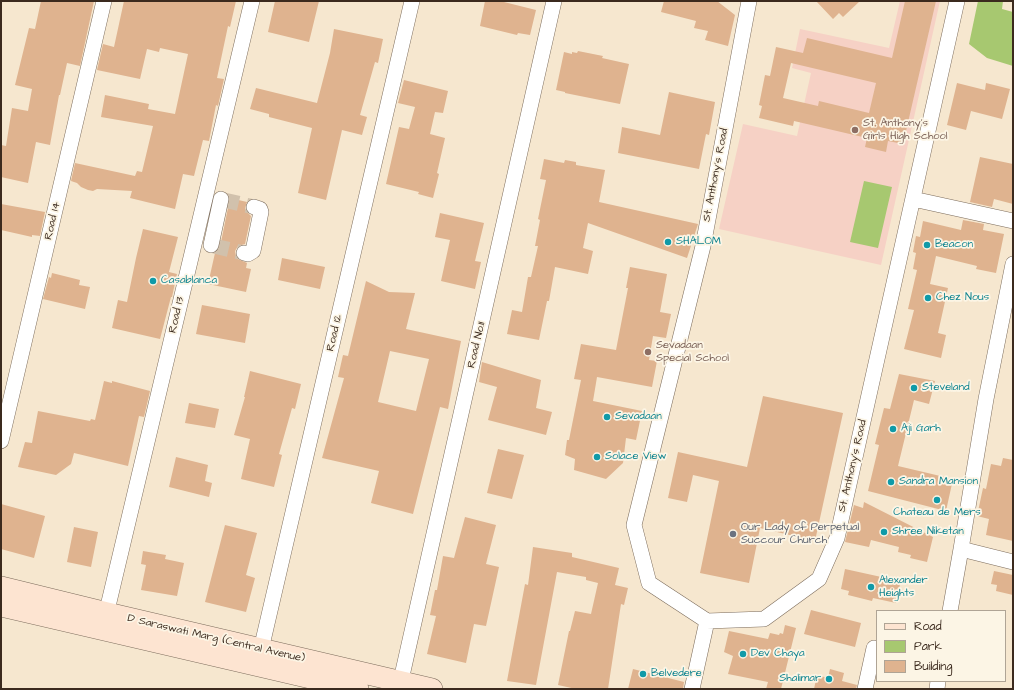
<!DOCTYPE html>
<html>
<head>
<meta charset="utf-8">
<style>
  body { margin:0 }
  #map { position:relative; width:1014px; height:690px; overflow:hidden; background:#f6e7cf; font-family:"Architects Daughter",sans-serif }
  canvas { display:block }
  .frame { position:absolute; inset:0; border:2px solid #3b2a1e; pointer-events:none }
  .legend { position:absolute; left:876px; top:610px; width:130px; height:72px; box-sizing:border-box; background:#fcf5e5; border:1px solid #afa495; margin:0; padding:5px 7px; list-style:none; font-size:12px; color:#3b2a1e }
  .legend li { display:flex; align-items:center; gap:8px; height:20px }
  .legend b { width:20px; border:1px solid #afa495 }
</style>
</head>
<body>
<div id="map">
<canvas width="1014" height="690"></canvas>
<div class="frame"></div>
<ul class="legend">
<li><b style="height:5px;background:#fde4d1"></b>Road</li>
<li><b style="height:11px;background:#a7c870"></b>Park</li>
<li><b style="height:11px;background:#dfb38f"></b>Building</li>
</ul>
</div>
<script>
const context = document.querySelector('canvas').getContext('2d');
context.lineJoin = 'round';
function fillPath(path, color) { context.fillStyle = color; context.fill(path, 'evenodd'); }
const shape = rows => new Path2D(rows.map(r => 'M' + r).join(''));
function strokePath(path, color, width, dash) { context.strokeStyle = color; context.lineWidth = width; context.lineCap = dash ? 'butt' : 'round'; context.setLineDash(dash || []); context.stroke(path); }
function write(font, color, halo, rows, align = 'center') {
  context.font = font + ' "Architects Daughter",sans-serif'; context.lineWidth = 3.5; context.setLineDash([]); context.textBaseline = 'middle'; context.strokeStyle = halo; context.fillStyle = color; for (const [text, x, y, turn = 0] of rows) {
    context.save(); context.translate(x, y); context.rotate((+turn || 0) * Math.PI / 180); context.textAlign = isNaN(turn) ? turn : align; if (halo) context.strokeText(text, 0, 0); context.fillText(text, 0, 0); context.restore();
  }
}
const built = shape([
  [900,1,940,1,881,265,719,229,743,124,797,136,811,73,792,68,800,29,889,48]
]);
const green = shape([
  [978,1,1003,1,1002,9,1013,12,1013,66,987,58,969,44],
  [864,181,892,187,878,248,850,242]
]);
const building = shape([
  [41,1,94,1,80,66,67,63,60,95,59,95,50,145,36,142,28,183,1,177,1,145,6,146,12,108,28,111,32,89,15,85,29,28,35,29],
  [124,1,236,1,230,27,228,26,217,78,224,79,218,106,216,105,209,141,203,140,194,176,183,174,175,209,130,198,132,191,97,189,93,191,88,190,81,187,77,183,71,181,75,163,135,176,137,171,142,172,153,126,101,117,105,95,149,104,148,109,175,114,188,54,160,48,159,52,147,49,140,79,97,70,103,44,114,47],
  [275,1,319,1,309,42,268,32],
  [485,1,500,1,536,10,530,35,518,33,517,35,480,26],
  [664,1,717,1,735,15,728,46,705,40,708,31,694,28,696,21,661,12],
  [816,1,860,1,843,17,839,13,833,19],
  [905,1,936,1,903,144,888,141,886,152,865,147,867,138,794,121,793,126,759,118,762,106,759,105,765,75,770,76,776,47,803,53,807,38,892,58],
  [791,63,876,83,869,113,819,101,818,106,783,98],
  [334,29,383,39,378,63,375,62,360,115,367,117,362,135,342,130,326,200,298,193,312,128,269,117,269,114,250,109,256,88,317,103,330,53],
  [578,51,603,56,602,58,629,64,620,104,565,93,565,92,556,90,564,52,572,54,572,52,577,53],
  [404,80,448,91,443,113,435,112,430,134,445,138,437,173,439,174,433,198,418,194,419,192,386,184,399,127,409,129,415,107,398,103],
  [957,83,985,90,986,83,1010,89,1002,119,971,111,966,130,947,125],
  [669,92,715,102,709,135,706,134,699,169,618,153,622,127,660,135],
  [980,157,1013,164,1013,204,994,199,992,207,970,202],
  [544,159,564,163,565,160,576,162,576,165,605,170,599,202,698,224,687,258,588,223,583,248,593,251,588,274,555,267,549,301,547,301,539,340,507,334,512,310,522,312,528,277,531,277,538,246,535,246,540,220,538,219,546,180,540,179],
  [230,198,247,202,245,209,248,213,251,216,245,244,238,246,235,251,236,256,238,259,247,263,246,268,251,269,246,292,208,284,215,253,220,247],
  [1,204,45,212,40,236,32,235,32,237,1,230],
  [440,213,484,223,475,261,481,262,475,289,441,281,450,240,435,237],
  [963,220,984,224,983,230,1004,234,996,273,976,269,977,266,936,256,930,284,948,288,938,333,946,335,941,358,904,349,914,310,908,309,917,270,913,269,916,253,913,252,916,236,920,237,923,221,961,230],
  [143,229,178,237,169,272,177,274,172,297,171,297,160,339,112,328,118,300,127,302,136,258],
  [282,258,325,267,320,289,278,280],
  [630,267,667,274,660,312,671,314,666,338,653,336,649,360,657,361,652,387,597,377,593,401,642,411,636,440,626,438,623,463,606,479,574,470,575,459,565,455,567,440,569,440,581,380,574,379,581,344,616,350,628,288,626,288],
  [52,273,80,280,79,285,90,287,85,309,43,299,49,277,51,278],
  [366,281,389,292,415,293,406,329,461,341,448,409,440,407,413,514,371,503,379,471,322,458,344,378,338,377,343,355,348,356],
  [390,351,429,359,416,411,378,402],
  [202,305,250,314,245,343,196,334],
  [482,362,541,380,536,408,552,412,546,435,488,420,497,387,479,382],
  [250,371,301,384,295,409,292,408,279,454,282,455,274,487,241,479,250,439,234,435,245,397,244,397],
  [899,374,935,381,929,404,914,400,898,466,953,479,946,511,868,491,879,445,875,444,884,408,890,409],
  [104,381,112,383,112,381,150,391,144,417,139,416,128,466,74,453,71,464,56,475,18,467,25,442,32,443,38,411,90,421,91,419,95,420],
  [763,396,843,413,815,541,760,528,749,583,700,573,719,481,693,475,687,502,668,498,678,452,747,467],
  [189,403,219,409,215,428,185,423],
  [498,449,524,455,512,499,487,493],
  [176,457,208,465,205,481,212,483,209,497,169,487],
  [1003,458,1013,460,1013,541,986,535,989,519,977,516,983,488,986,489,991,464,1001,466],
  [864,502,933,537,927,562,910,558,911,555,898,552,899,547,871,540,869,547,845,542,854,505,863,508],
  [1,504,45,516,34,558,1,549],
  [465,517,496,525,486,564,499,567,486,626,474,624,466,663,427,654,436,616,430,615,435,590,437,590,443,556,454,558],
  [225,525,257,533,246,575,255,578,246,612,205,602],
  [74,527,98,532,91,567,67,562],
  [533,547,572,553,572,557,619,568,615,585,628,588,624,605,621,604,608,689,576,689,558,685,569,631,570,631,575,611,591,614,598,583,586,580,586,577,557,572,536,685,507,681,525,584,528,585],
  [143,551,166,555,165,559,184,563,177,596,141,590,146,565,141,564],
  [845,569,895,580,893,583,900,584,896,603,873,598,872,601,848,595,849,591,841,589],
  [994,571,1013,575,1013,595,996,591,997,585,991,584],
  [811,610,861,623,855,647,804,634],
  [785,625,796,628,781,689,766,689,768,682,728,674,733,656,724,652,729,631,768,639,770,633,779,635,780,633,783,634],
  [633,669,684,682,683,689,628,689],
  [830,669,844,673,842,681,857,685,856,689,814,689,817,675,828,678]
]);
const minorTunnel = shape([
  [224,200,254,207],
  [214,246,244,253]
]);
const minor = shape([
  [749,1,703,246,634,525,649,583,707,621,764,619,819,579,837,538,957,1],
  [913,199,1013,221],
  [211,245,221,199],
  [244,253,248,254,253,251,261,212,260,209,254,207],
  [1013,264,986,399,961,549,1013,562],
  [1,441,104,1],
  [950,611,961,549],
  [104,623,252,1],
  [259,658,412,1],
  [399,689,554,1],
  [692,689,707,621],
  [865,689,874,648],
  [937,689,938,681]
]);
const secondary = shape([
  [1,587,107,613,432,689],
  [1,606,358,689]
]);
const markers = [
  [855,130,4,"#8d6e63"],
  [668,242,4,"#0f9aa8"],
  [927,245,4,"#0f9aa8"],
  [153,281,4,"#0f9aa8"],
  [928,298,4,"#0f9aa8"],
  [648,352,4,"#8d6e63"],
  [914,388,4,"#0f9aa8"],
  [607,417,4,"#0f9aa8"],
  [893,429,4,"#0f9aa8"],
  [597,457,4,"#0f9aa8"],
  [891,482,4,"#0f9aa8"],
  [937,500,4,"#0f9aa8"],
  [884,532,4,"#0f9aa8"],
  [733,534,4,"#6b7280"],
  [871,587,4,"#0f9aa8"],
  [743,654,4,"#0f9aa8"],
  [643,674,4,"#0f9aa8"],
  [829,679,4,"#0f9aa8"]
];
const educationNames = [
  ["St. Anthony's",863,124],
  ["Girls High School",863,137],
  ["Sevadaan",656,346],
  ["Special School",656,359]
];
const streetNames = [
  ["St. Anthony's Road",716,175,-79],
  ["Road 14",53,221,-77],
  ["Road 13",177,315,-77],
  ["Road 12",335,333,-77],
  ["Road No.11",477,345,-77],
  ["St. Anthony's Road",853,466,-77],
  ["D Saraswati Marg (Central Avenue)",216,639,13]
];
const cultureNames = [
  ["SHALOM",676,242],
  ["Beacon",935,245],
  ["Casablanca",161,281],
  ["Chez Nous",936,298],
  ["Steveland",922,388],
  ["Sevadaan",615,417],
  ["Aji Garh",901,429],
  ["Solace View",605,457],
  ["Sandra Mansion",899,482],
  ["Chateau de Mers",937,513,"center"],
  ["Shree Niketan",892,532],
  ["Alexander",879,581],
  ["Heights",879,594],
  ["Dev Chaya",751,654],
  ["Belvedere",651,674],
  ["Shalimar",821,679,"right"]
];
const worshipNames = [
  ["Our Lady of Perpetual",741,528],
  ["Succour Church",741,541]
];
fillPath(built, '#f6d1c5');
fillPath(green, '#a7c870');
fillPath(building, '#dfb38f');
strokePath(minorTunnel, '#d1c1ac', 15, [15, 8]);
strokePath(minor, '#7c6c5c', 16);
strokePath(secondary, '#7c6c5c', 22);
strokePath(minor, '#fff', 15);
strokePath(secondary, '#fde4d1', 21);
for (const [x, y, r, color] of markers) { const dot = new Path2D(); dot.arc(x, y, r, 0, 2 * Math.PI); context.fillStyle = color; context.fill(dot); strokePath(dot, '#fcf5e5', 1.5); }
write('11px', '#785e54', '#fcf5e5', educationNames, 'left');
write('11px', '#3b2a1e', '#fcf5e5', streetNames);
write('11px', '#0d838f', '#fcf5e5', cultureNames, 'left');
write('11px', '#5b616d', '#fcf5e5', worshipNames, 'left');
</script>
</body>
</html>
